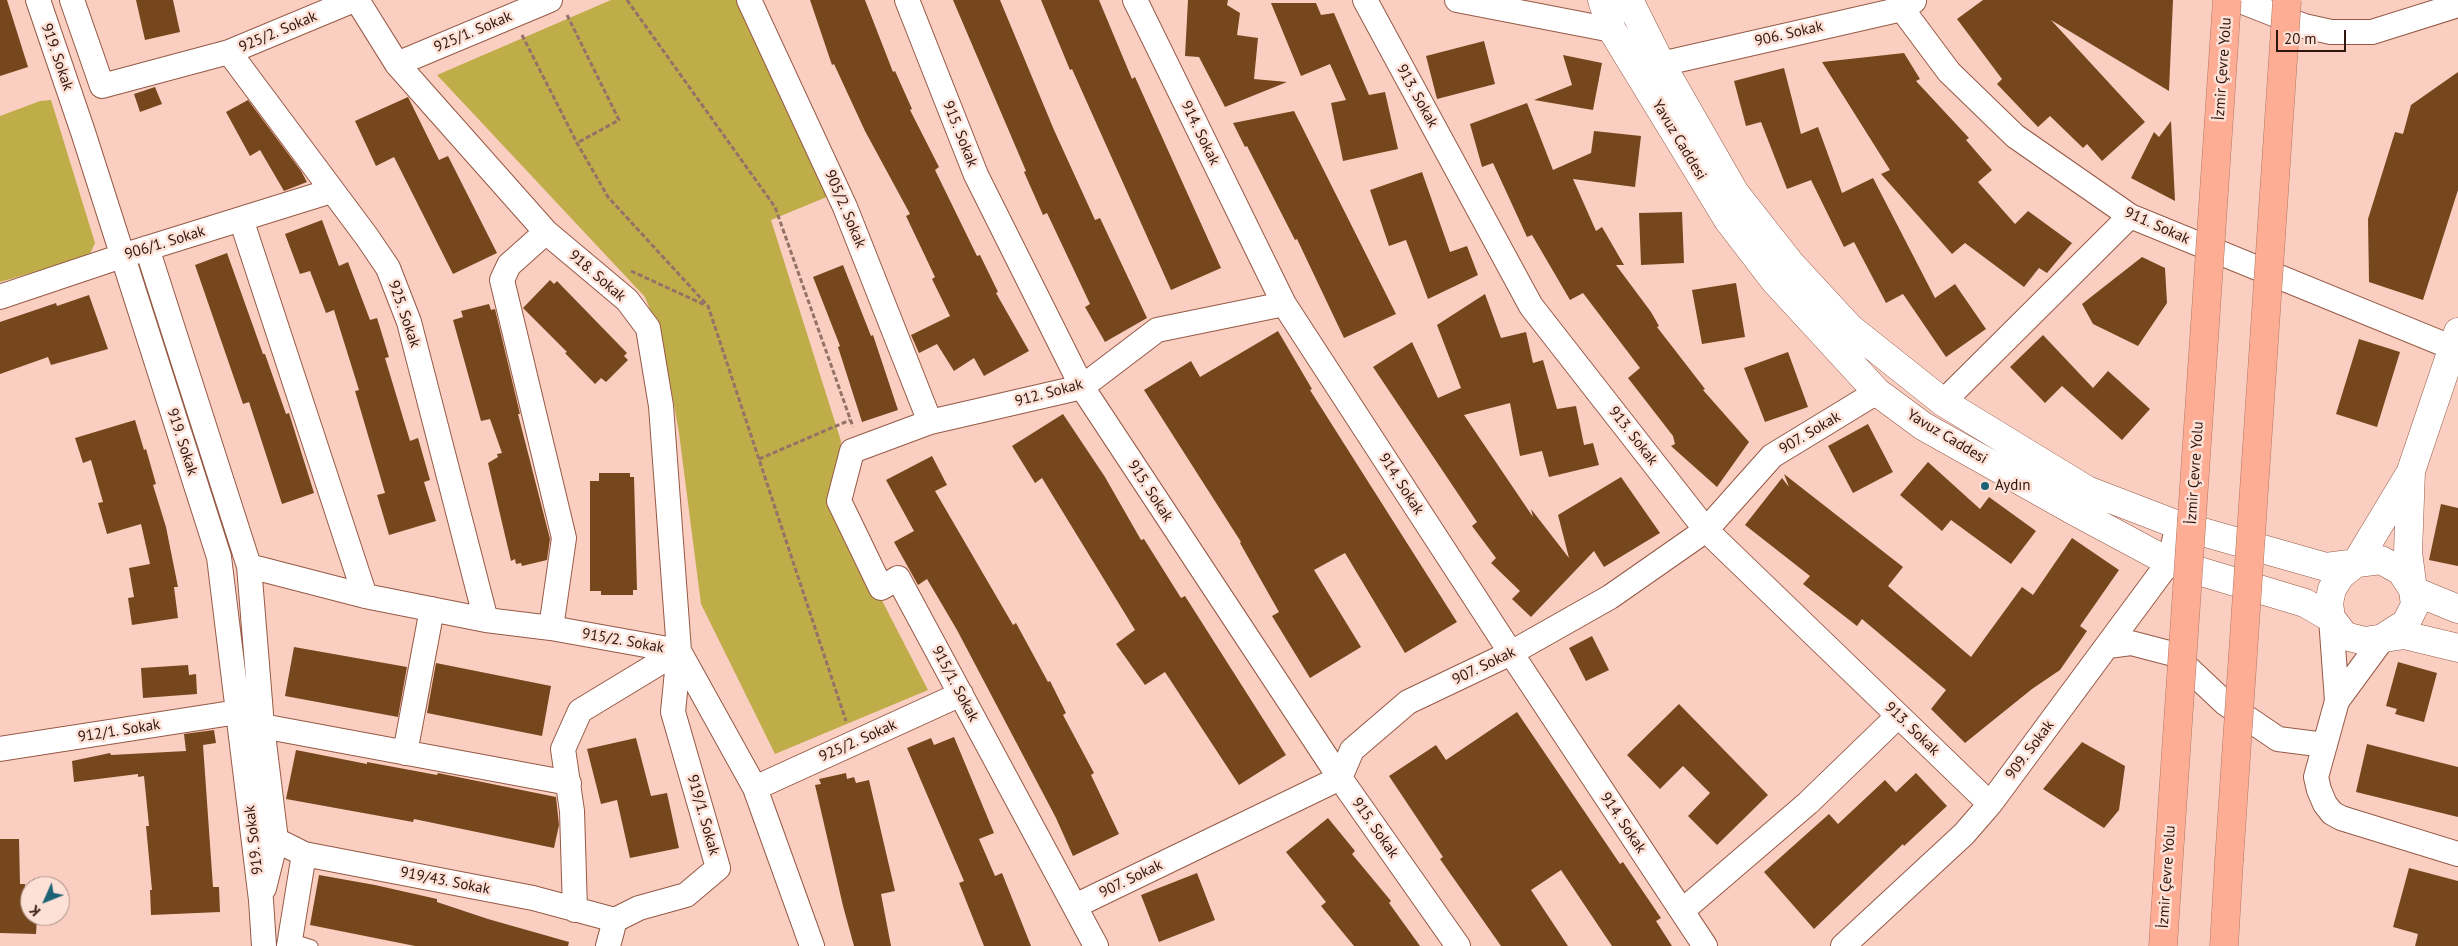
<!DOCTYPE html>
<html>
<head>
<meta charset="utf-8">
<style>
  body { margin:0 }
  #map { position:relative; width:2458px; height:946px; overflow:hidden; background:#facfc1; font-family:"PT Sans",sans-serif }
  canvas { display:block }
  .north { position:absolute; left:20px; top:876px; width:50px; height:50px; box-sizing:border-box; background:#fde0d6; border:1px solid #aa8f86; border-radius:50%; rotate:226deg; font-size:14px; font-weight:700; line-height:20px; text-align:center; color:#2e150d }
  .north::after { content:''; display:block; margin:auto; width:18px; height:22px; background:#1e6375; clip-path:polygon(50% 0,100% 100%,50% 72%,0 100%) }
  .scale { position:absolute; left:2276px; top:30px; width:70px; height:22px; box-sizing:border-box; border:2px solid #2e150d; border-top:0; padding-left:6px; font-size:15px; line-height:18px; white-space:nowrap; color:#2e150d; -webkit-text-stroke:4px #fde0d6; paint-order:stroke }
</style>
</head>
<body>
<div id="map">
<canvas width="2458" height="946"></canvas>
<div class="north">K</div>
<div class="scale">20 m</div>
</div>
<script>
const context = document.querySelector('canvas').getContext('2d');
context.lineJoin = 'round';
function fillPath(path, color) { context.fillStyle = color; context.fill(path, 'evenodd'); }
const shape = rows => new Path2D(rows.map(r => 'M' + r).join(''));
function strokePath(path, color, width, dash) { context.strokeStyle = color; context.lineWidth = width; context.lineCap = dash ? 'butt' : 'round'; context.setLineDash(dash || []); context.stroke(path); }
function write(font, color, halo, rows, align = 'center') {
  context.font = font + ' "PT Sans",sans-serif'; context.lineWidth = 5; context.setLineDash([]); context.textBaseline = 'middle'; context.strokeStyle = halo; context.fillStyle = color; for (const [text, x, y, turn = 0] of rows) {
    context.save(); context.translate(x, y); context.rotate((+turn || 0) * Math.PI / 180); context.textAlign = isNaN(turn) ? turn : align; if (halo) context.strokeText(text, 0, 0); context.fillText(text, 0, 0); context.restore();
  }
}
const green = shape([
  [611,0,738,0,829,196,771,220,841,441,832,503,928,690,775,754,701,604,679,433,662,339,645,297,437,75],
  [51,100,95,243,89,256,0,282,0,116,40,101]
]);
const building = shape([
  [0,0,7,0,28,67,0,76],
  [136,0,173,0,180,32,145,40],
  [810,0,865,0,893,72,895,71,912,109,910,110,939,167,935,170,977,256,980,255,998,292,996,293,1029,351,984,376,974,358,954,371,937,344,919,353,911,335,950,316,932,279,935,277,906,216,910,214,865,131,834,64,832,65],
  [953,0,1000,0,1054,130,1095,220,1100,218,1147,318,1105,342,1085,307,1090,304,1047,213,1043,215,1024,172,1026,171],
  [1041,0,1099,0,1132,79,1135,77,1221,268,1171,290,1072,69,1070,70],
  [1188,0,1228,0,1227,5,1240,13,1237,35,1258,38,1254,79,1287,82,1225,107,1199,57,1185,56],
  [1983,0,2173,0,2169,91,2051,20,2145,122,2102,161,2087,144,2083,148,2050,116,2038,127,1997,84,2002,79,1957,19],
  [1271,3,1316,3,1321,15,1334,13,1369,95,1385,92,1398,149,1343,161,1331,103,1346,100,1330,64,1301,76],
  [1484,41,1495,84,1437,99,1426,56],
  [1904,53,1920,79,1916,81,1969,138,1966,140,1992,170,1978,182,2015,224,2028,211,2072,243,2047,273,2039,268,2024,287,1965,243,1952,254,1881,174,1890,170,1822,62],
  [1563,55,1602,63,1593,110,1534,100,1572,85],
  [1784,68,1801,134,1818,127,1842,193,1873,178,1935,298,1955,284,1986,329,1946,357,1903,294,1886,303,1854,242,1844,247,1811,180,1787,189,1761,122,1746,126,1734,81],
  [2458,72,2458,190,2423,300,2369,282,2368,219,2395,132,2403,134,2411,105],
  [155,87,162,104,140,112,134,94],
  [408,97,439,160,448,156,497,253,453,274,394,157,376,166,355,121],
  [248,100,301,171,307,182,284,191,260,150,250,156,226,112],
  [1527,103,1553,170,1591,153,1594,131,1641,136,1635,187,1573,179,1596,231,1602,227,1624,265,1616,265,1651,312,1659,326,1657,327,1705,389,1703,390,1749,442,1717,487,1671,446,1675,444,1673,436,1628,378,1640,368,1583,293,1570,300,1532,235,1527,237,1493,163,1482,167,1470,124],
  [1294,111,1396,314,1344,338,1297,239,1295,240,1247,146,1245,147,1233,123],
  [2171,121,2175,201,2131,178,2154,132,2159,137],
  [1422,172,1450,252,1467,246,1478,275,1428,299,1406,240,1389,246,1370,190],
  [1682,212,1684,263,1641,265,1639,213],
  [322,220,339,266,348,262,370,320,377,318,389,357,385,358,410,441,418,438,430,480,424,482,436,521,389,535,377,495,385,493,355,391,359,390,334,310,326,313,310,271,300,274,285,234],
  [227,253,263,354,265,354,286,414,289,413,314,493,282,504,249,402,243,404,195,265],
  [2142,257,2165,268,2167,303,2138,346,2093,324,2082,304],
  [843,265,871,336,873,335,898,410,862,422,838,347,840,346,813,277],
  [550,280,554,284,557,281,627,353,624,356,628,360,606,382,601,378,595,384,565,353,567,352,523,308],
  [1736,283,1745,337,1702,344,1692,290],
  [1485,294,1501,338,1526,332,1533,363,1543,360,1557,409,1576,406,1584,445,1593,443,1599,465,1549,477,1542,451,1520,456,1510,403,1464,415,1533,517,1531,509,1569,558,1558,515,1621,477,1660,533,1604,567,1594,551,1531,617,1512,599,1520,591,1491,563,1496,558,1472,526,1477,522,1373,367,1412,342,1438,398,1461,388,1437,325],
  [89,295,108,349,51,365,48,357,0,374,0,322,56,303,57,306],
  [489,304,491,310,495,309,520,414,518,414,550,539,547,560,522,566,521,563,516,564,515,559,511,561,488,463,498,457,497,454,502,453,490,419,481,421,453,320,463,317,461,311],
  [1278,331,1312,389,1310,390,1457,622,1405,653,1345,553,1314,570,1361,647,1310,678,1272,616,1279,612,1240,543,1241,542,1144,390,1191,361,1200,377],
  [2043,335,2093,388,2108,371,2150,409,2122,440,2062,386,2045,403,2010,367],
  [2359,339,2400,352,2377,427,2336,414],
  [1788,352,1808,407,1765,422,1744,368],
  [1063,414,1105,477,1141,540,1144,539,1181,598,1185,596,1286,755,1239,785,1165,672,1145,685,1116,644,1135,630,1042,478,1035,483,1012,446],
  [135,420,144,450,146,449,156,484,153,485,166,527,178,587,174,587,178,618,132,625,128,598,134,597,129,568,150,564,141,524,107,534,98,503,103,502,91,460,83,463,75,438],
  [1868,424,1893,472,1853,493,1828,446],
  [932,456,947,485,935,491,1013,625,1016,623,1048,682,1050,681,1066,713,1063,715,1094,773,1091,775,1119,834,1073,856,1056,818,957,630,927,579,918,585,894,542,914,531,886,480],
  [1928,462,1980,509,1989,497,2036,531,2011,564,1951,520,1942,531,1900,495],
  [599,473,630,473,630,477,634,477,637,590,633,590,633,595,601,595,601,591,590,591,590,481,599,481],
  [1784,474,1903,567,1888,586,1971,657,2022,587,2033,595,2072,538,2119,570,2080,626,2087,631,2060,670,2032,689,1965,743,1931,709,1946,690,1862,619,1857,626,1803,584,1810,576,1745,525,1782,478,1789,487],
  [2441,504,2458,508,2458,566,2429,560],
  [1592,636,1609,670,1586,681,1569,648],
  [294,647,407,667,398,717,285,696],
  [2398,662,2437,673,2424,722,2395,714,2397,709,2386,706],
  [436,663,551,686,542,736,427,713],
  [188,665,189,675,196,674,197,694,143,698,141,668],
  [1679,704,1768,795,1717,845,1688,816,1710,793,1683,766,1660,789,1627,755],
  [1517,712,1620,864,1623,862,1661,918,1656,921,1672,946,1612,946,1561,870,1531,890,1568,946,1501,946,1440,859,1443,857,1389,776,1436,745,1446,760],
  [214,730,216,743,203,745,213,887,219,887,220,912,151,915,150,890,152,890,146,826,149,826,144,776,138,777,138,774,74,782,72,761,110,753,111,755,186,751,184,734],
  [954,737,994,833,979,839,995,876,1002,873,1031,946,984,946,959,883,964,881,907,748,931,738,934,745],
  [636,738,651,796,667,793,679,848,630,858,617,800,601,804,587,749],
  [2082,742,2125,766,2119,810,2104,828,2043,789],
  [2367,744,2458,767,2458,817,2356,792],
  [296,750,367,764,367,762,437,775,438,773,556,797,559,825,554,848,414,819,413,822,286,799],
  [846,773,847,779,854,777,856,783,869,780,895,891,881,894,891,946,854,946,843,906,815,785,821,784,819,779],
  [1916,773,1947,806,1904,846,1903,844,1814,929,1764,872,1829,814,1838,824,1885,780,1896,792],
  [1328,818,1355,851,1352,854,1391,901,1389,903,1420,946,1354,946,1321,906,1326,902,1286,852],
  [0,839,19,839,20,884,25,884,25,912,30,912,30,916,37,916,36,934,0,933],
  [2409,868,2458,881,2458,946,2415,946,2418,934,2393,927],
  [1197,873,1215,920,1159,942,1141,895],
  [319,875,375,885,437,899,437,902,488,919,569,942,568,946,415,946,310,925]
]);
const path = shape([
  [627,0,775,207,853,427],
  [567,15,619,120,577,143],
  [522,35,577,143,608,197,708,306,846,721],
  [631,271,705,305],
  [759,459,850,420]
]);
const service = shape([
  [290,939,312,946]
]);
const minor = shape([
  [38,0,83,132,219,557,261,900,264,946],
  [72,0,102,86,229,52,354,0],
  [357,0,397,64,546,232,627,300,648,328,661,406,679,651,673,712,718,868,686,895,639,908,615,920,608,946],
  [749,0,845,207,930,422],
  [907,0,976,175,1082,387,1340,778,1458,946],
  [1135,0,1284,304,1511,653,1705,946],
  [1365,0,1531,306,1706,530,1990,804],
  [1457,0,1612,30],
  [1898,0,1902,9,1949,72,2015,136,2130,216,2458,350],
  [2238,0,2304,26,2331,32,2372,32,2458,5],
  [229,52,367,237,388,268,409,322,486,620],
  [397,64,550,0],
  [1661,64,1902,9,1914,1],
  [241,219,365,596],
  [546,232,509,265,502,280,564,538,551,628],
  [147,248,249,566,262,726,276,840,264,888],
  [0,297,122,256,331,191],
  [1943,402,2130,216],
  [249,566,365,596,486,620,551,628,679,651],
  [2331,618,2337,701],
  [2384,637,2337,701,2316,777,2319,790,2325,804,2332,813,2341,818,2458,854],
  [2108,646,2131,643,2173,654,2225,703,2278,739,2325,745],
  [679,651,755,788,812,946],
  [262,726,569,783],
  [0,749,238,712],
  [405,753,432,609],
  [755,788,961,694],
  [276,840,304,854,533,898,615,920],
  [1075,906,1340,778,1352,750,1408,702,1511,653,1610,597,1706,530,1772,456,1877,392],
  [575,910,572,811,563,749,580,711,679,651],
  [1682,911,1808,803,1898,716],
  [289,946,304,854],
  [1096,946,898,578,881,588,839,501,852,451,930,422,1082,387,1157,330,1284,304],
  [1843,946,1964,834,1990,804,2169,562,2178,525]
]);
const secondary = shape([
  [1602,0,1612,30,1728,220,1774,280,1877,392,1923,426,2076,512,2169,562,2305,603,2331,618,2345,636,2365,641,2404,635,2458,648],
  [1629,0,1661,64,1735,193,1790,263,1850,328,1943,402,2087,490,2178,525,2326,567,2381,560,2401,571,2414,591,2458,609],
  [2331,618,2329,603,2332,589,2341,575,2356,563,2409,475],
  [2384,637,2406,623,2415,605,2408,552,2411,471,2458,332]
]);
const motorway = shape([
  [2163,946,2170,840],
  [2224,946,2229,861]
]);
const motorwayBridge = shape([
  [2170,840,2227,0],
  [2229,861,2287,0]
]);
const markers = [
  [1985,486,5,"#1e6375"]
];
const streetNames = [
  ["925/2. Sokak",278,32,-23],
  ["925/1. Sokak",473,32,-23],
  ["906. Sokak",1789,34,-13],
  ["919. Sokak",57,57,71],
  ["İzmir Çevre Yolu",2223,69,-86],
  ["913. Sokak",1417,96,61],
  ["914. Sokak",1200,133,64],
  ["915. Sokak",960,134,68],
  ["Yavuz Caddesi",1679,140,59],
  ["905/2. Sokak",845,209,67],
  ["911. Sokak",2157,226,24],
  ["906/1. Sokak",165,243,-17],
  ["918. Sokak",597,276,41],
  ["925. Sokak",404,314,71],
  ["912. Sokak",1049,393,-15],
  ["907. Sokak",1810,433,-31],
  ["913. Sokak",1633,436,52],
  ["Yavuz Caddesi",1947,437,31],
  ["919. Sokak",182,442,72],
  ["İzmir Çevre Yolu",2195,473,-86],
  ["914. Sokak",1401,484,57],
  ["915. Sokak",1150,491,57],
  ["915/2. Sokak",623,641,10],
  ["907. Sokak",1484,666,-26],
  ["915/1. Sokak",955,684,62],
  ["913. Sokak",1912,729,44],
  ["912/1. Sokak",119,731,-9],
  ["925/2. Sokak",858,741,-24],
  ["909. Sokak",2030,750,-53],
  ["919/1. Sokak",703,815,74],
  ["914. Sokak",1623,823,56],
  ["915. Sokak",1375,828,55],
  ["919. Sokak",254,840,-97],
  ["İzmir Çevre Yolu",2167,877,-86],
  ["907. Sokak",1131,879,-26],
  ["919/43. Sokak",445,881,11]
];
const poiNames = [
  ["Aydın",1995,486]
];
fillPath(green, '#bfad4a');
fillPath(building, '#76471c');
strokePath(service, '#965945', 13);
strokePath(minor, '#965945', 26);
strokePath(secondary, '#965945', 29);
strokePath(motorway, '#b47864', 29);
strokePath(path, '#947267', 3, [5, 2.5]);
strokePath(service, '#fff', 11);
strokePath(minor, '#fff', 24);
strokePath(secondary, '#fff', 28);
strokePath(motorway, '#fcad93', 28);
strokePath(motorwayBridge, '#b47864', 29, []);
strokePath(motorwayBridge, '#fcad93', 28);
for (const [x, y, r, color] of markers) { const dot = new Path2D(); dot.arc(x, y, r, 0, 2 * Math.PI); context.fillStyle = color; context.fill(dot); strokePath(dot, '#fde0d6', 2); }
write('15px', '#2e150d', '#fde0d6', streetNames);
write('15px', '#2e150d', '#fde0d6', poiNames, 'left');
</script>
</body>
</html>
